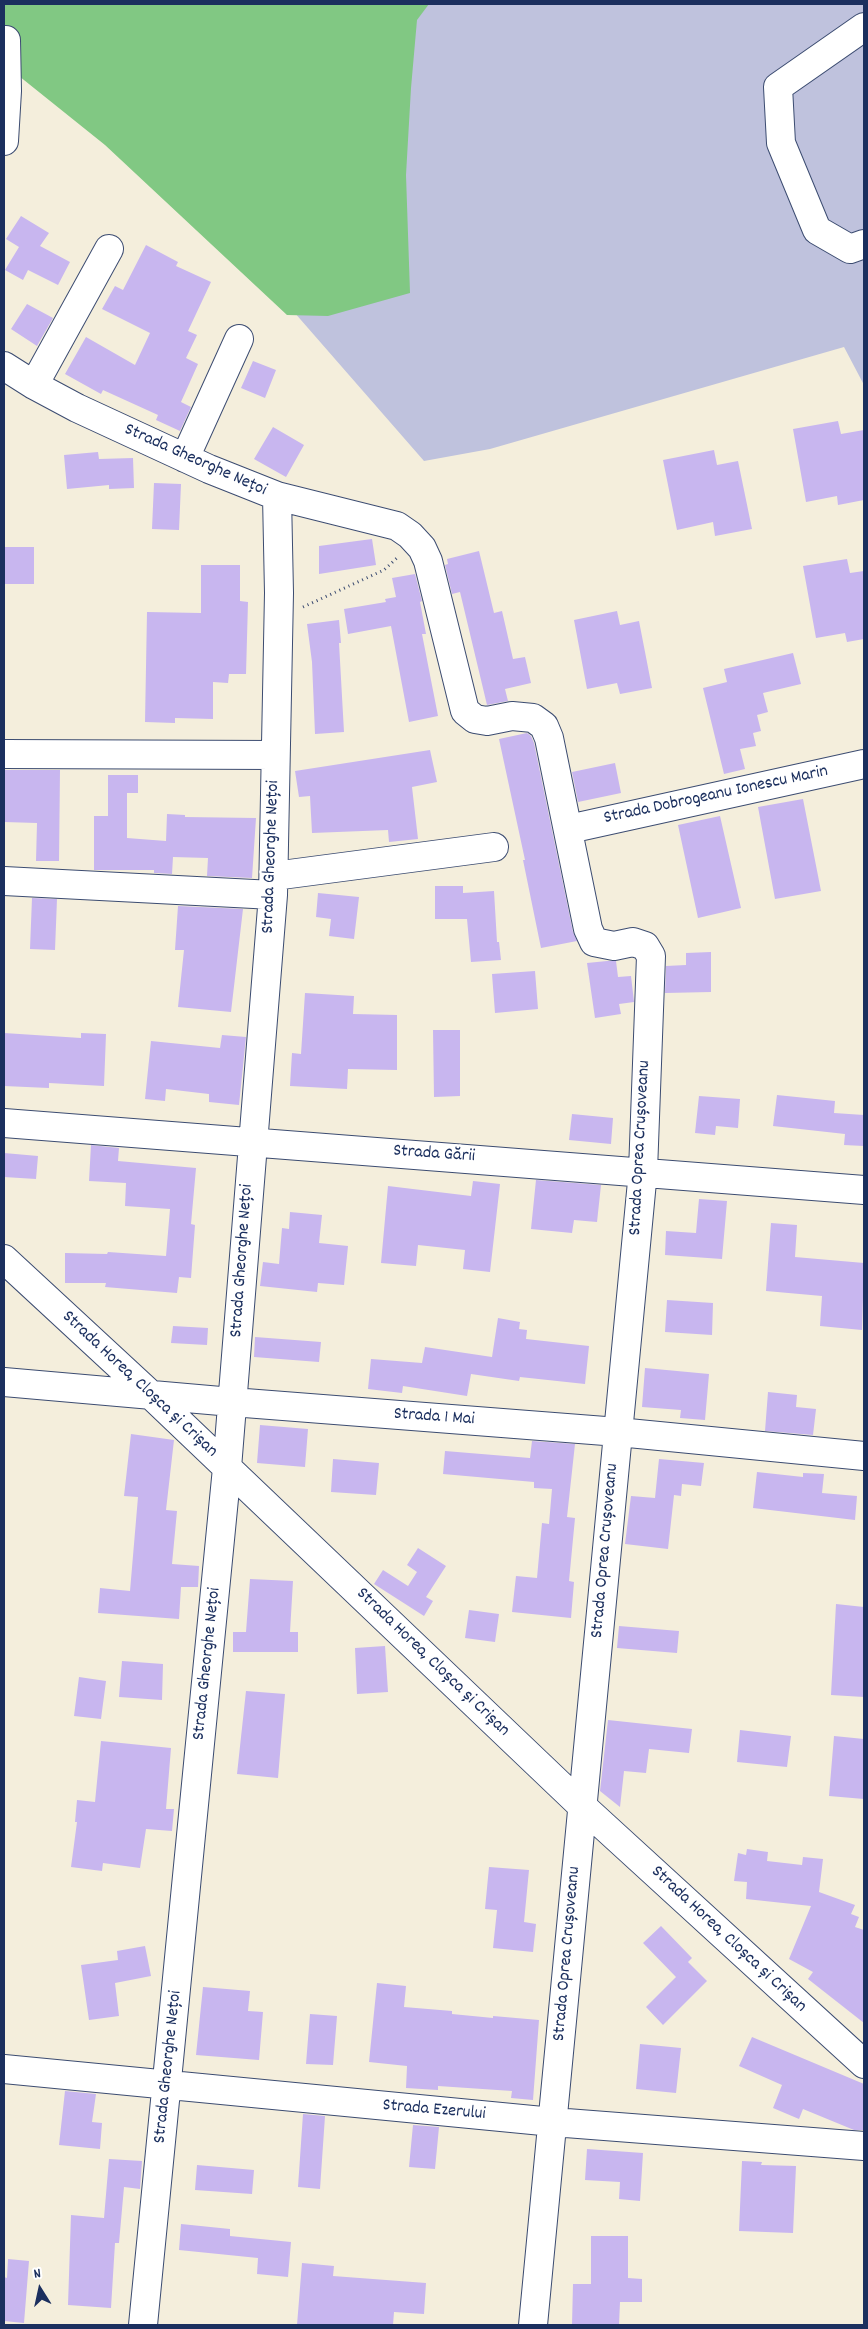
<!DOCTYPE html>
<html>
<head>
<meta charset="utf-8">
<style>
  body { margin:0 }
  #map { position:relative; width:868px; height:2329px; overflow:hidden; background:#f4eedc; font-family:Dekko,sans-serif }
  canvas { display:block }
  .frame { position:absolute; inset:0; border:5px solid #1b2f5e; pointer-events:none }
  .north { position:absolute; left:15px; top:2264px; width:50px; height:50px; -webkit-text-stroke:4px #fff; paint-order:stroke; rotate:350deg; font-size:14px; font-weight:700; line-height:20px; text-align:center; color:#1b2f5e }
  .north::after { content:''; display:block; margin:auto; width:18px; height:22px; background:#1b2f5e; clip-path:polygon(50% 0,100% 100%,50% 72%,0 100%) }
</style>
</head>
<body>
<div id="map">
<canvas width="868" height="2329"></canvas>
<div class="frame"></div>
<div class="north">N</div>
</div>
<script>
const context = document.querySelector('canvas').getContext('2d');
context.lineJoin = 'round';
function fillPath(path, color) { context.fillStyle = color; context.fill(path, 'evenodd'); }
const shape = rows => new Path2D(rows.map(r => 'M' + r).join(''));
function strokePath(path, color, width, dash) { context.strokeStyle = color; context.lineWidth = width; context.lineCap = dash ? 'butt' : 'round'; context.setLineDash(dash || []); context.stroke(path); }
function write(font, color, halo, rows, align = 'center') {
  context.font = font + ' Dekko,sans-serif'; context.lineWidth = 4.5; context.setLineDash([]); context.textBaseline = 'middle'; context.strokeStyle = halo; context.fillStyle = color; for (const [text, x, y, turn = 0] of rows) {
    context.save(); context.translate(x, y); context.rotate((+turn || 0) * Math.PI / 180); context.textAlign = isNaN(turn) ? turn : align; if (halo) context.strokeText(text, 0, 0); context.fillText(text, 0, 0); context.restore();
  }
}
const industrial = shape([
  [405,4,864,4,864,385,844,347,490,449,424,461,287,304]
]);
const green = shape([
  [4,4,429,4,417,20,411,88,406,175,410,293,328,316,287,315,105,145,4,64]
]);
const building = shape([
  [21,216,49,233,40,246,70,262,58,285,28,270,23,280,5,270,19,247,6,239],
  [146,245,178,262,176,266,211,282,188,331,197,335,186,358,198,364,181,402,191,407,180,431,156,420,158,415,103,390,101,394,65,374,86,337,135,365,150,333,102,309,115,286,123,290],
  [27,304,53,318,37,346,11,329],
  [253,361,276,370,265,398,241,388],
  [838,421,841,434,864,430,864,500,838,505,837,496,806,502,793,429],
  [273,427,304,445,286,477,254,459],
  [714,450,717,465,738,461,752,529,715,536,713,522,677,530,663,460],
  [98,452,99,459,133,458,134,488,109,489,109,485,67,489,64,455],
  [154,483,181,484,179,530,152,529],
  [372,539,376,565,319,574,319,546],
  [4,547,34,547,34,584,4,584],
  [479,551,494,613,502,611,513,659,525,657,531,683,505,689,508,701,487,705,460,592,452,594,445,565,448,564,447,559],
  [847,559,850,573,864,571,864,639,847,642,845,633,816,638,803,566],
  [201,565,240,565,240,601,248,602,246,674,229,674,228,683,213,682,213,719,175,718,175,723,145,722,147,612,201,613],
  [415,574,422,601,420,602,426,634,422,634,438,716,409,722,391,626,348,634,344,609,386,602,385,599,396,597,392,578],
  [617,611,620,625,639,621,652,688,620,694,617,683,587,689,574,620],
  [339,620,341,643,339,643,344,732,315,734,312,662,307,624],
  [793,653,801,684,763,693,768,712,757,715,761,731,753,733,756,746,740,749,745,769,724,774,703,688,727,682,724,669],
  [527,733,531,736,534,743,573,932,577,941,541,948,523,860,525,860,499,739],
  [430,750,437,782,412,787,418,839,389,842,388,830,312,833,310,796,299,797,295,771],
  [615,763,621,793,578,802,572,772],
  [4,770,60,770,59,861,36,861,37,823,4,822],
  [108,775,138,775,138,793,127,793,127,838,166,841,167,814,185,815,185,817,256,818,252,878,207,876,208,858,173,857,172,874,154,873,154,870,94,870,94,816,108,816],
  [803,799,821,891,775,899,758,807],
  [720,816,741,908,698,918,678,825],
  [435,886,463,886,463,893,494,891,497,942,499,942,501,960,471,962,467,919,435,919],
  [318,893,359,897,354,939,329,936,331,919,316,917],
  [32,898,57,899,55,950,30,949],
  [178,906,243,909,231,1012,178,1007,184,950,175,950],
  [711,952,711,992,665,993,666,966,686,965,686,953],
  [607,961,616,961,618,977,631,976,634,1002,619,1004,621,1014,595,1018,587,963],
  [535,971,538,1009,495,1013,492,974],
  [305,993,354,996,353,1014,397,1015,397,1070,348,1069,347,1089,290,1086,292,1053,301,1054],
  [433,1030,460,1030,460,1096,434,1097],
  [4,1033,81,1038,81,1033,106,1034,104,1086,49,1083,49,1088,4,1086],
  [222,1035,246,1037,239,1105,209,1102,209,1094,166,1089,165,1101,145,1099,151,1041,220,1048],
  [777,1095,835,1101,834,1113,864,1115,864,1146,844,1145,845,1134,773,1126],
  [699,1096,740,1099,738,1128,716,1126,715,1135,695,1133],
  [572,1114,613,1118,611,1144,569,1140],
  [91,1145,119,1148,118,1161,196,1168,191,1224,195,1225,191,1278,179,1277,177,1293,105,1287,106,1283,65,1283,65,1253,107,1254,108,1252,166,1256,170,1209,125,1206,126,1183,89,1181],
  [4,1153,38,1156,36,1179,4,1177],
  [536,1180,601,1185,597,1222,574,1220,572,1233,531,1229],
  [473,1181,500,1184,490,1272,463,1269,465,1250,418,1245,416,1266,381,1263,388,1186,471,1196],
  [699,1199,727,1201,722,1259,665,1255,666,1231,696,1233],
  [290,1212,322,1215,319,1243,348,1246,344,1285,318,1283,317,1292,260,1286,263,1262,279,1264,282,1228,289,1229],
  [771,1223,797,1225,795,1257,864,1263,862,1330,820,1326,822,1296,766,1291],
  [667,1300,713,1303,712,1335,665,1332],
  [498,1318,520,1322,519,1329,527,1330,526,1339,589,1346,585,1384,520,1377,519,1381,471,1374,467,1396,403,1386,402,1393,368,1389,371,1359,422,1363,425,1347,492,1357],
  [173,1326,208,1328,207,1345,171,1343],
  [255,1337,321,1342,319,1362,254,1357],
  [645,1368,709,1374,705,1420,680,1418,681,1410,642,1407],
  [768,1392,797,1395,796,1407,816,1409,813,1435,765,1431],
  [260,1425,308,1429,305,1467,257,1463],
  [131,1434,174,1440,166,1510,177,1511,172,1564,199,1566,198,1587,181,1587,179,1619,98,1613,100,1588,130,1591,138,1497,124,1496],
  [532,1441,575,1444,567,1517,575,1518,569,1581,574,1582,571,1618,512,1612,516,1576,537,1578,542,1523,549,1524,552,1489,534,1488,534,1482,443,1474,445,1451,530,1458],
  [333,1459,379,1463,376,1495,331,1492],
  [659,1459,704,1463,701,1486,682,1484,681,1496,674,1495,668,1549,625,1544,631,1496,655,1498],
  [757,1472,803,1477,803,1473,824,1474,822,1493,857,1496,855,1520,753,1508],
  [418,1548,446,1566,426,1597,433,1601,424,1616,374,1584,383,1570,408,1586,417,1572,407,1565],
  [250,1579,293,1581,290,1632,298,1632,298,1652,233,1652,233,1632,246,1632],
  [836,1604,864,1607,864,1697,831,1695],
  [469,1610,499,1614,495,1642,465,1638],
  [619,1626,679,1631,677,1653,617,1648],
  [385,1646,388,1692,357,1694,355,1648],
  [122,1661,163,1664,162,1700,119,1697],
  [79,1677,106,1681,101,1719,74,1716],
  [246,1691,285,1694,278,1778,237,1774],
  [608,1720,692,1729,689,1753,649,1749,646,1773,624,1771,620,1807,600,1791],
  [740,1730,791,1736,787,1767,737,1762],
  [834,1736,864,1739,864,1799,829,1796],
  [101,1741,171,1748,166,1809,174,1809,172,1831,146,1829,140,1868,103,1863,102,1871,71,1867,77,1822,75,1822,77,1800,95,1802],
  [747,1849,768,1852,767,1861,802,1865,803,1857,823,1859,819,1892,855,1905,851,1914,859,1917,855,1927,864,1930,864,2023,808,1979,813,1972,789,1959,811,1906,746,1899,747,1882,734,1881,738,1853,746,1855],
  [489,1867,529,1870,524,1922,536,1924,533,1952,493,1948,497,1910,485,1909],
  [661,1926,692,1958,688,1962,707,1981,663,2025,646,2007,676,1977,643,1943],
  [145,1946,151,1976,115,1983,119,2016,89,2020,81,1965,118,1960,117,1951],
  [377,1983,406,1986,404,2007,452,2011,452,2014,493,2018,493,2016,539,2020,533,2100,511,2098,512,2091,438,2086,438,2090,406,2088,407,2066,369,2062],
  [203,1987,250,1991,248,2011,263,2012,259,2060,196,2055],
  [310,2014,337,2016,333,2065,306,2064],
  [752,2037,864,2084,864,2130,854,2130,803,2109,799,2119,773,2108,782,2085,739,2066],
  [640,2044,681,2048,676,2093,636,2089],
  [65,2091,96,2094,92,2122,102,2123,100,2149,59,2145],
  [303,2114,325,2116,320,2189,298,2187],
  [413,2125,439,2127,435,2169,409,2167],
  [587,2149,643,2153,640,2201,619,2199,620,2182,585,2180],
  [109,2159,142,2161,140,2189,124,2187,119,2243,115,2243,111,2308,68,2305,71,2215,104,2218],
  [742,2161,762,2162,761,2165,796,2166,793,2233,739,2231],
  [197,2165,254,2170,252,2194,195,2190],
  [181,2224,230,2229,230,2236,291,2242,288,2277,257,2274,258,2258,179,2250],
  [591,2236,628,2236,628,2278,642,2279,642,2302,620,2302,619,2325,572,2325,573,2284,591,2284],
  [8,2259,29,2261,24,2323,4,2321,4,2277,7,2278],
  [302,2263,334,2266,333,2276,426,2283,424,2314,394,2312,393,2325,297,2325]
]);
const path = shape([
  [303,607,384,570,398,557]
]);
const minor = shape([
  [864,27,778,87,781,143,817,230,850,249,864,244],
  [4,141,7,91,6,40],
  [4,366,34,385,77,408,209,469,277,496,397,526,410,535,422,548,428,561,465,711,475,719,487,721,512,716,533,718,544,726,549,738,588,929,594,942,614,946,633,942,645,946,651,956,643,1171,533,2325],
  [34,385,109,249],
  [185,458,239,339],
  [4,754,275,755],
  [569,829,864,764],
  [274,876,494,847],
  [4,881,273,895],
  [4,1123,864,1190],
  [4,1259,151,1395,582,1806,864,2064],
  [4,1382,232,1402,618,1432,864,1456],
  [4,2069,553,2122,864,2146],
  [143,2325,227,1468,273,895,279,593,277,496]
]);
const streetNames = [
  ["Strada Gheorghe Nețoi",195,461,24],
  ["Strada Dobrogeanu Ionescu Marin",716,796,-12],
  ["Strada Gheorghe Nețoi",272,857,-88],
  ["Strada Oprea Crușoveanu",641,1148,-87],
  ["Strada Gării",434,1155,4],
  ["Strada Gheorghe Nețoi",243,1261,-86],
  ["Strada Horea, Cloșca și Crișan",139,1385,43],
  ["Strada 1 Mai",434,1418,4],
  ["Strada Oprea Crușoveanu",606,1551,-85],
  ["Strada Horea, Cloșca și Crișan",432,1663,44],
  ["Strada Gheorghe Nețoi",208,1664,-84],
  ["Strada Horea, Cloșca și Crișan",728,1940,43],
  ["Strada Oprea Crușoveanu",568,1954,-85],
  ["Strada Gheorghe Nețoi",169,2067,-84],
  ["Strada Ezerului",434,2111,5]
];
fillPath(industrial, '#bfc2dd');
fillPath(green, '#81c883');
fillPath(building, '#c8b6ef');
strokePath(minor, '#3c4c71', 30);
strokePath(path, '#3c4c71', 3, [1, 4]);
strokePath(minor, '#fff', 28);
write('18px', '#1b2f5e', '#fff', streetNames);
</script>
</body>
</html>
